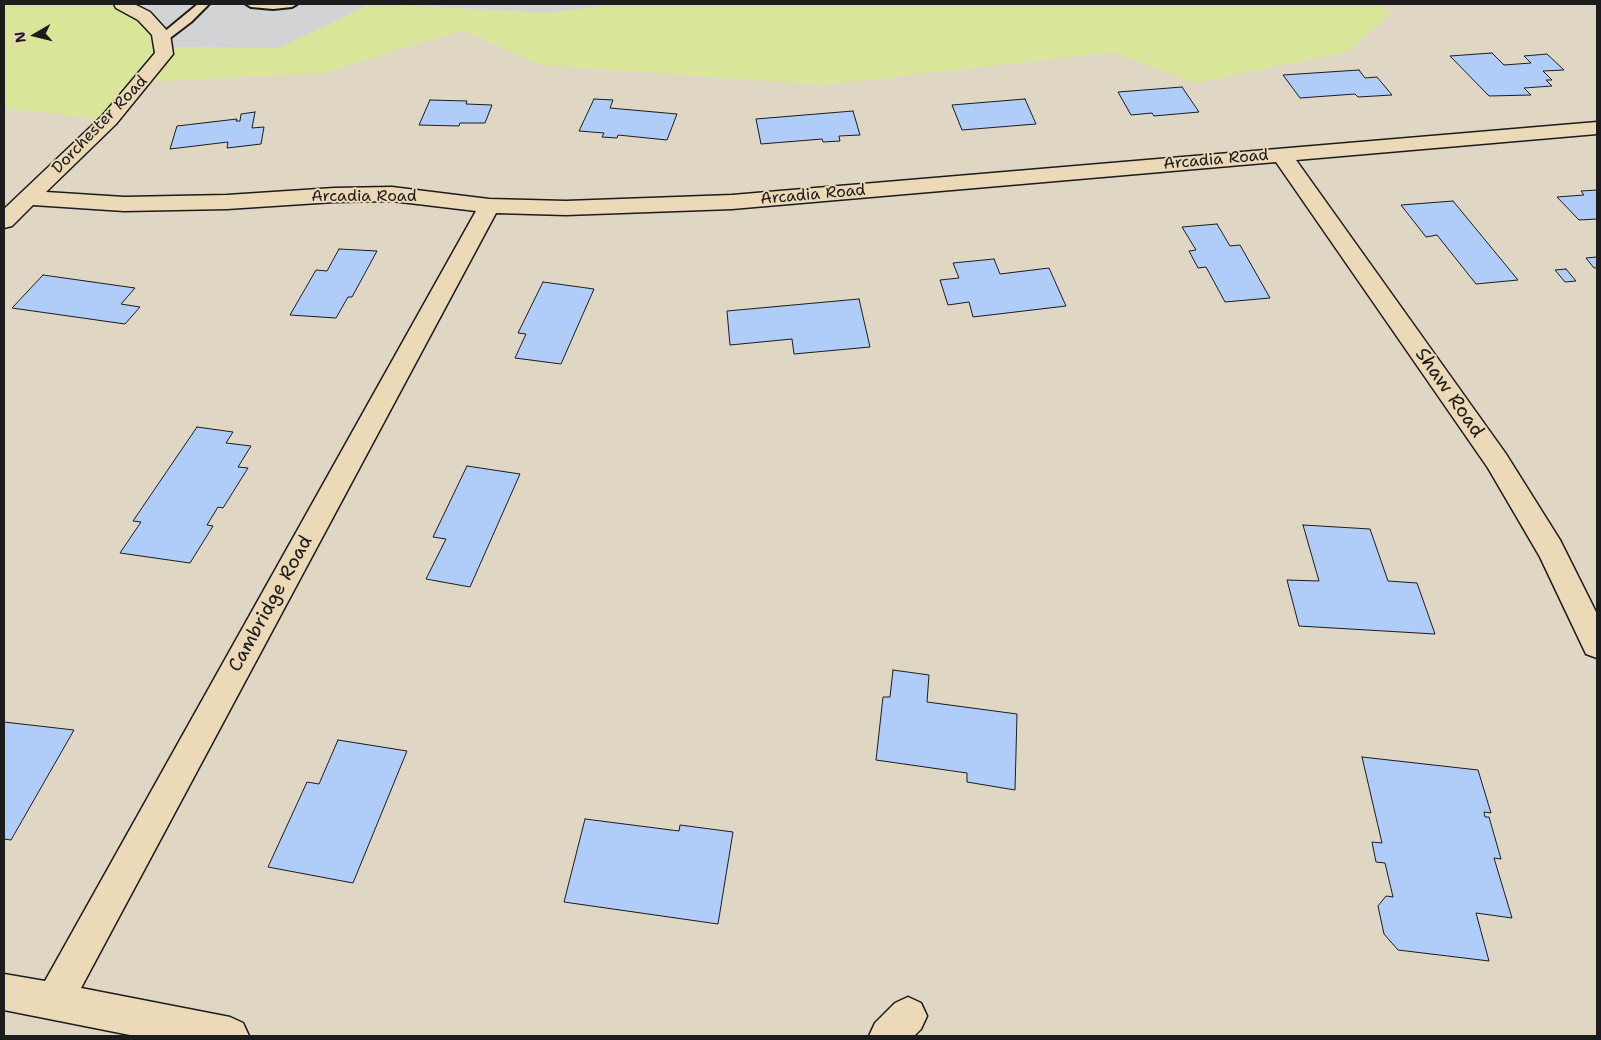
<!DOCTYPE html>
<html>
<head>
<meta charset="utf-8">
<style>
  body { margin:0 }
  #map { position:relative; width:1601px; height:1040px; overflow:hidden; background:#dfd6c4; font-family:"Shantell Sans",sans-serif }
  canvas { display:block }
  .frame { position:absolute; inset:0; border:5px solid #1c1c1c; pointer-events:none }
  .north { position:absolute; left:10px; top:10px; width:50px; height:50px; -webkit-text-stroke:4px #ebd9b7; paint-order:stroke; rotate:262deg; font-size:14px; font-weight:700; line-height:20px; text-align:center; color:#1c1c1c }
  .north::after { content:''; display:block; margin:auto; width:18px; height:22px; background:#1c1c1c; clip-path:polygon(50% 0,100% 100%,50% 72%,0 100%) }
</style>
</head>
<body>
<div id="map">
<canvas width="1601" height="1040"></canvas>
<div class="frame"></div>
<div class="north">N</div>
</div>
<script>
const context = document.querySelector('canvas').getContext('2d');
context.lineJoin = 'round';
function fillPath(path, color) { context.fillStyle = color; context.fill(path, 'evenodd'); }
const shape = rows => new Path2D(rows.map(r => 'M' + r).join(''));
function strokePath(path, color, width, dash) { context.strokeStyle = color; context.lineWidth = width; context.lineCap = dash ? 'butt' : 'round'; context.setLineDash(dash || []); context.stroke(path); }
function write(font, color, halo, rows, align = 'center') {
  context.font = font + ' "Shantell Sans",sans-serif'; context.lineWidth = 4; context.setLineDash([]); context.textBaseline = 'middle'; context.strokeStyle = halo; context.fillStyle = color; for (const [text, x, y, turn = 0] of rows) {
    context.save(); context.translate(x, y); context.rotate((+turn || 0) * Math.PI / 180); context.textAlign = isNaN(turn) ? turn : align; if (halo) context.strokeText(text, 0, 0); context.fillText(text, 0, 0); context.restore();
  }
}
const built = shape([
  [122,4,370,4,279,48,163,47,144,16],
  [391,4,617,4,548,13]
]);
const green = shape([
  [4,4,122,4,144,16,164,47,279,48,370,4,548,13,617,4,1380,4,1390,14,1347,52,1194,83,1113,52,823,85,541,65,462,30,324,73,142,82,109,120,4,108]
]);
const building = shape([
  [1492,53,1504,65,1531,63,1524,56,1547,54,1564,70,1543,71,1552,80,1546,80,1552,86,1524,88,1531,95,1489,96,1450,56,1492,53],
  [1359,70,1365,78,1377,77,1392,95,1358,97,1355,94,1300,98,1283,75,1359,70],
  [1182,87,1199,112,1154,116,1152,113,1131,115,1118,92,1182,87],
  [594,99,613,100,610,108,677,114,667,140,618,135,617,138,602,137,604,133,579,131,594,99],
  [1025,99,1036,124,962,130,952,105,1025,99],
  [430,100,467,101,466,104,492,105,485,123,460,123,459,126,419,125,430,100],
  [853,111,860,135,839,136,840,141,823,142,822,139,761,144,756,119,853,111],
  [255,112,252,128,264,127,261,144,227,148,228,142,170,149,177,126,237,119,236,121,240,121,241,114,255,112],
  [1597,190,1597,219,1579,220,1557,197,1584,195,1581,191,1597,190],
  [1453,201,1518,280,1476,284,1437,235,1426,237,1401,205,1453,201],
  [1217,224,1230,246,1240,245,1270,298,1225,302,1206,267,1198,268,1189,251,1196,250,1182,227,1217,224],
  [339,249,377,251,352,297,348,297,336,318,290,315,316,270,327,271,339,249],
  [1597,257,1597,268,1594,268,1586,258,1597,257],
  [994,259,1000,274,1049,268,1066,306,973,317,969,302,948,305,940,280,959,278,953,263,994,259],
  [1566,269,1576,281,1565,282,1555,270,1566,269],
  [43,275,135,288,121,304,140,307,125,324,12,308,43,275],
  [543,282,594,289,561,364,515,358,526,334,518,333,543,282],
  [859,299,870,347,794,354,792,339,730,345,727,311,859,299],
  [197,427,233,432,226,443,251,446,238,467,248,468,223,508,218,507,207,525,213,526,190,563,120,553,141,522,133,521,197,427],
  [467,466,520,474,470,587,426,579,446,539,433,537,467,466],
  [1303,525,1370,529,1388,581,1417,583,1435,634,1299,626,1287,580,1319,581,1303,525],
  [893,670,929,675,927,702,1017,714,1015,790,967,782,967,773,876,760,883,697,890,697,893,670],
  [4,722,74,730,11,840,4,839,4,722],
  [338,740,407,751,353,883,268,867,307,782,319,784,338,740],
  [1362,757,1478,770,1491,813,1484,812,1485,817,1489,817,1501,859,1494,858,1512,918,1476,913,1489,961,1398,950,1384,934,1378,906,1386,896,1393,897,1385,863,1376,862,1372,842,1382,843,1362,757],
  [585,819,679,831,680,825,733,832,718,924,564,902,585,819]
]);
const service = shape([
  [198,4,209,4,191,22,166,41,158,41,157,39,158,37,198,4],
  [246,4,297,4,292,7,273,9,251,7,246,4]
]);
const minor = shape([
  [114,4,134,4,150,12,170,34,173,54,116,124,46,192,124,197,227,195,334,188,392,187,489,199,566,201,732,195,1597,122,1597,134,1296,160,1506,454,1560,540,1597,614,1597,658,1586,654,1540,557,1488,468,1276,162,732,209,566,215,496,213,81,988,230,1017,243,1023,249,1036,135,1036,4,1010,4,974,45,981,476,211,392,201,334,202,227,209,124,211,33,205,12,226,4,228,4,209,102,116,155,53,152,35,138,20,116,8,114,4],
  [908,997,921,1003,927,1016,921,1029,914,1036,869,1036,875,1023,895,1003,908,997]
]);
const farStreetnames = [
  ["Dorchester Road",100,125,-46],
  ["Arcadia Road",1216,160,-5],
  ["Arcadia Road",813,195,-5],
  ["Arcadia Road",364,197]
];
const streetNames = [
  ["Shaw Road",1449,393,55],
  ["Cambridge Road",271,604,-61]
];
fillPath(built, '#d1d3d4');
fillPath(green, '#d9e699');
fillPath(building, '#b0ccf9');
strokePath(building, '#1c1c1c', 1);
strokePath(service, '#1c1c1c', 4);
strokePath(minor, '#1c1c1c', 3);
fillPath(service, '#ebd9b7');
fillPath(minor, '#ebd9b7');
write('16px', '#1c1c1c', '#ebd9b7', farStreetnames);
write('19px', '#1c1c1c', '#ebd9b7', streetNames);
</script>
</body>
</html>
